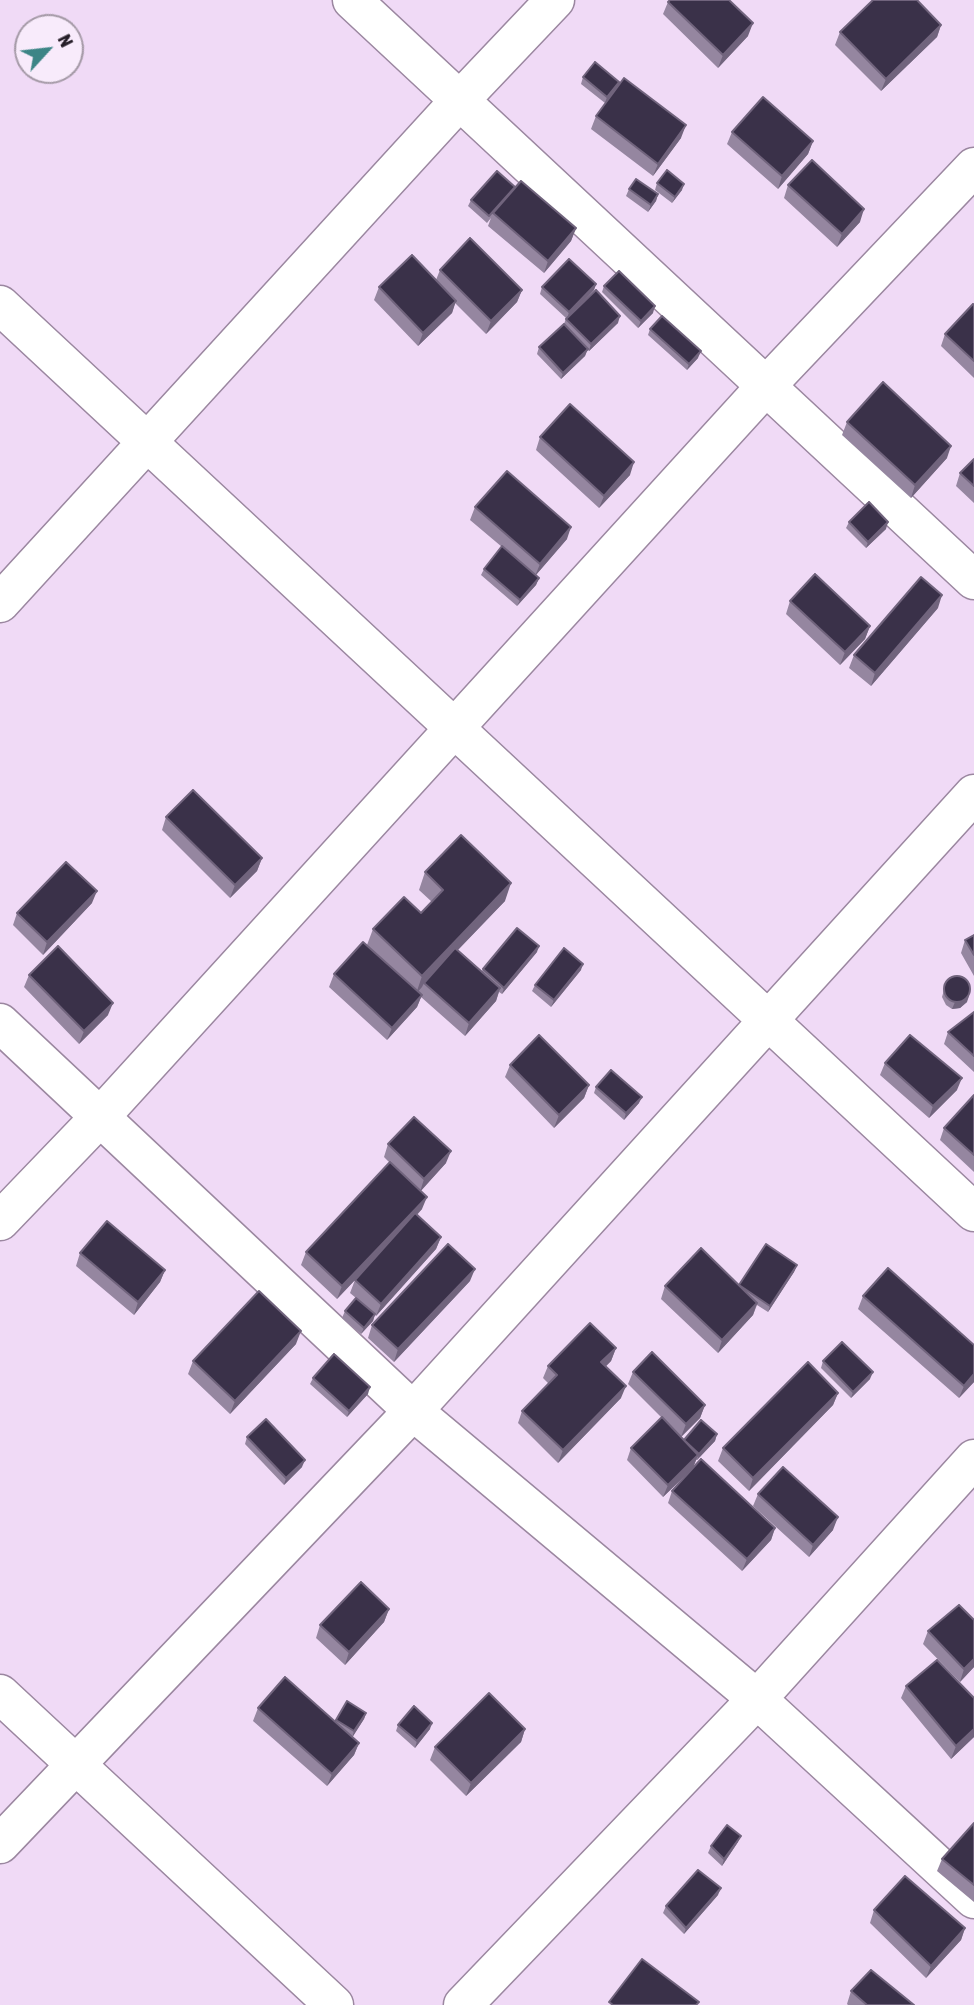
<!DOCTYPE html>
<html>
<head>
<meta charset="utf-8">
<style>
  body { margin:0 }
  #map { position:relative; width:974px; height:2005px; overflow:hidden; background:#f0daf6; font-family:"Asap Condensed",sans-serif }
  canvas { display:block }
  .north { position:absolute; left:14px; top:14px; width:70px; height:70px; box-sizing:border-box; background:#f8ebfb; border:2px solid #a499a6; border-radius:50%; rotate:63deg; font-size:19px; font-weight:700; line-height:28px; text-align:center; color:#251d27 }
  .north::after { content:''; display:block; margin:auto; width:24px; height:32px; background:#3d8586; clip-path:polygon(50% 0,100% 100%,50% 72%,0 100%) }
</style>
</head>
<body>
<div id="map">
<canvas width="974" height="2005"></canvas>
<div class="north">N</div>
</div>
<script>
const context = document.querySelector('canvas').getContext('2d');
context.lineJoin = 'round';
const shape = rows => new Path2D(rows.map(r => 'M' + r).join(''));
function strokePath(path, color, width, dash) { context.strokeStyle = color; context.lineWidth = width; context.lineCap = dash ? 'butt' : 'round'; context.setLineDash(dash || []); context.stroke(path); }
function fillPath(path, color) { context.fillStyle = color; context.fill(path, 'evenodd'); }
const minor = shape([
  [352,0,974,580],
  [0,305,974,1212],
  [0,603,460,100,555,0],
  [0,1023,413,1411,757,1699,974,1899],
  [0,1221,100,1117,766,386,974,167],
  [0,1694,334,2005],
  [0,1844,413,1411,974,794],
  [463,2005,757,1699,974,1459]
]);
const wall = shape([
  [668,2,748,36,718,68,663,14],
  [941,25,937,37,881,91,835,45,840,32],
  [583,77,619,82,617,88,605,103,581,84],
  [596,116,681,138,653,176,591,129],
  [732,132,813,141,808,154,778,189,727,144],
  [657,183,682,190,672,203,655,190],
  [788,185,860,222,837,247,784,198],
  [515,187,576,228,571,241,544,273,488,226,491,218,487,223,468,206,471,200],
  [629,189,658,194,656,201,648,212,626,196],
  [440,270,522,290,517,302,486,334,455,303,452,313,418,346,374,300,379,287,436,280],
  [596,284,594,290,580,305,618,323,589,351,587,349,585,356,561,379,537,354,539,347,564,324,566,318,540,294,542,287],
  [604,286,653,313,638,328,602,292],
  [974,305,974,378,941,346,945,334],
  [650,329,698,358,687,370,648,335],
  [847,422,947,458,911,498,842,435],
  [540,437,630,475,599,508,536,450],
  [974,459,974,503,956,486,960,473],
  [475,507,567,539,536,575,539,578,536,585,517,606,481,575,484,569,502,547,470,520],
  [849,522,886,529,866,548,846,528],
  [790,601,870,626,865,639,840,665,786,614],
  [938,608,871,686,849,668,854,655],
  [166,817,262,858,257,871,230,898,162,830],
  [425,872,505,901,458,950,482,971,483,969,537,952,502,994,499,992,496,1001,465,1036,421,997,417,1007,387,1040,329,987,334,974,367,945,373,929,421,913,432,902,419,890],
  [92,903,43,955,13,925,17,913],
  [974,935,974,976,961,953,965,940],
  [581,970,551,1007,532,991,535,985],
  [29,975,108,1015,79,1044,24,987],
  [946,983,967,1002,960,1008,952,1009,946,1005,942,997],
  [974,1012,974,1072,944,1044,948,1032],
  [885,1063,957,1090,929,1118,880,1075],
  [510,1065,589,1085,584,1098,554,1128,505,1077],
  [596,1087,639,1103,624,1120,594,1093],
  [974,1095,974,1172,940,1140,944,1128],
  [388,1144,446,1163,420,1191,422,1209,417,1215,441,1237,436,1249,376,1316,375,1315,373,1321,361,1334,342,1318,345,1311,356,1298,350,1293,355,1280,357,1278,337,1299,301,1265,306,1252,390,1163,384,1157],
  [80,1253,165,1270,160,1282,134,1315,76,1266],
  [797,1265,794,1272,768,1312,757,1305,753,1315,718,1353,661,1299,665,1286,739,1285],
  [470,1281,394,1362,368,1338,372,1325],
  [863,1296,974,1345,974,1382,959,1398,858,1309],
  [296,1344,230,1414,188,1374,193,1361],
  [616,1348,611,1361,606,1366,621,1398,558,1463,518,1423,522,1411,549,1384,543,1378,548,1366],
  [823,1361,870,1379,851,1398,821,1368],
  [633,1372,705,1405,700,1418,681,1437,628,1384],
  [313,1378,368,1394,347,1417,310,1384],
  [838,1393,833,1405,749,1491,718,1461,723,1448],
  [717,1434,715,1441,697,1460,696,1460,693,1468,663,1497,627,1460,631,1448,684,1441],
  [247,1437,302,1467,284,1485,245,1444],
  [672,1491,775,1528,771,1540,742,1571,668,1503],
  [758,1494,833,1530,809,1557,753,1506],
  [389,1609,384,1622,345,1665,316,1638,320,1625],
  [974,1620,974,1667,960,1682,923,1644,928,1631],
  [906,1686,974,1698,974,1737,951,1759,901,1698],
  [347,1701,366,1713,364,1719,352,1737,359,1743,354,1755,327,1786,253,1721,258,1708,335,1722],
  [398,1725,430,1729,415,1748,396,1731],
  [525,1729,521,1742,466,1796,430,1760,435,1747],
  [974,1823,974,1902,937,1871,942,1859],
  [738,1842,722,1866,708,1853,711,1846],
  [718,1895,684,1934,663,1913,666,1906],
  [874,1910,965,1928,961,1940,926,1978,870,1923],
  [851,1991,914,2005,848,2005,847,2004]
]);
const shadedWall = shape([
  [753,23,748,36,718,68,723,55],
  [941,25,937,37,881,91,886,79],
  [619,82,617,88,605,103,607,97],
  [686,125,681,138,653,176,658,164],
  [813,141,808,154,778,189,782,176],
  [684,184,682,190,672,203,675,197],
  [658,194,656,201,648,212,651,205],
  [864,209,860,222,837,247,842,234],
  [576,228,571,241,544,273,548,261],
  [596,284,594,290,567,319,569,312],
  [522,290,517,302,486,334,491,321],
  [456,301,452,313,418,346,423,333],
  [655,306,653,313,638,328,641,321],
  [620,316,618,323,589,351,591,344],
  [588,349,585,356,561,379,563,373],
  [701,351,698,358,687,370,689,364],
  [951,446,947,458,911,498,915,485],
  [634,462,630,475,599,508,604,496],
  [888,522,886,529,866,548,868,542],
  [571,527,567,539,535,576,540,564],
  [539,578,536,585,517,606,520,600],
  [942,595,938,608,871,686,875,673],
  [870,626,865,639,840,665,845,652],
  [262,858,257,871,230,898,235,885],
  [511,883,505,901,425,984,424,983,422,987,416,994,422,976],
  [97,891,92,903,43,955,47,942],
  [539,946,537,952,502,994,504,988],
  [583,964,581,970,551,1007,554,1000],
  [500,988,496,1001,465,1036,469,1023],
  [422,995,417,1007,387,1040,392,1028],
  [969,996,967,1002,960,1008,952,1009,955,1002],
  [113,1003,108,1015,79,1044,84,1031],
  [962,1078,957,1090,929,1118,933,1106],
  [589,1085,584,1098,554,1128,559,1115],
  [642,1097,639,1103,624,1120,626,1113],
  [451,1151,446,1163,420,1192,424,1179],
  [427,1197,422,1209,337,1299,342,1286],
  [441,1237,436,1249,376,1316,381,1304],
  [797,1265,794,1272,768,1312,770,1306],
  [475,1269,470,1281,394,1362,398,1349],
  [165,1270,160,1282,134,1315,138,1302],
  [757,1303,753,1315,718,1353,722,1340],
  [375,1314,373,1321,361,1334,364,1328],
  [301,1331,296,1344,230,1414,235,1401],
  [616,1348,611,1361,597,1375,601,1362],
  [873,1372,870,1379,851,1398,853,1392],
  [974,1374,974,1382,959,1398,964,1386],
  [626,1386,621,1398,558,1463,563,1450],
  [370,1387,368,1394,347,1417,349,1411],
  [838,1393,833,1405,749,1491,753,1478],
  [705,1405,700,1418,681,1437,686,1424],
  [717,1434,715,1441,697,1460,699,1454],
  [698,1455,693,1468,663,1497,668,1485],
  [305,1460,302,1467,284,1485,286,1478],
  [838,1517,833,1530,809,1557,813,1545],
  [775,1528,771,1540,742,1571,747,1559],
  [389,1609,384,1622,345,1665,349,1652],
  [974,1659,974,1667,960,1682,964,1669],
  [366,1713,364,1719,352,1738,354,1731],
  [432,1723,430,1729,415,1748,417,1741],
  [525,1729,521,1742,466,1796,471,1783],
  [974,1729,974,1737,951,1759,956,1746],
  [359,1743,354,1755,327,1786,332,1774],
  [741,1836,738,1842,722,1866,724,1859],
  [721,1888,718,1895,684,1934,686,1928],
  [965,1928,961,1940,926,1978,931,1966]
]);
const building = shape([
  [670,0,729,0,753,23,723,55,668,2,670,0],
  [873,0,917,0,941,25,886,79,840,32,873,0],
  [595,62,619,82,607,97,583,77,595,62],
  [624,78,686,125,658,164,596,116,624,78],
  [763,97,813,141,782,176,732,132,763,97],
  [812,160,864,209,842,234,788,185,812,160],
  [667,170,684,184,675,197,657,183,667,170],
  [497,171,515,187,489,216,471,200,497,171],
  [636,179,658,194,651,205,629,189,636,179],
  [521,181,576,228,548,261,493,213,521,181],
  [470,238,522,290,491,321,440,270,470,238],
  [412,255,456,301,423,333,379,287,412,255],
  [569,259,596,284,569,312,542,287,569,259],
  [619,271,655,306,641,321,604,286,619,271],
  [596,290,620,316,591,344,566,319,596,290],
  [973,304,974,305,974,361,945,334,973,304],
  [662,316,701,351,689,364,650,329,662,316],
  [564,324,588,349,563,373,539,347,564,324],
  [883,382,951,446,915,485,847,422,883,382],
  [570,404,634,462,604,496,540,437,570,404],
  [974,459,974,486,960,473,974,459],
  [507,471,571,527,540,564,475,507,507,471],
  [869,502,888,522,868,542,849,522,869,502],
  [502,546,539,578,520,600,484,569,502,546],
  [815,574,870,626,845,652,790,601,815,574],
  [921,577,942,595,875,673,854,655,921,577],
  [193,790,262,858,235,885,166,817,193,790],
  [461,835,511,883,422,976,373,929,404,897,421,913,443,890,425,872,461,835],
  [66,862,97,891,47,942,17,913,66,862],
  [517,928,539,946,504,988,483,969,517,928],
  [974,935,974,955,965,940,974,935],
  [363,942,422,995,392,1028,334,974,363,942],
  [58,946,113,1003,84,1031,29,975,58,946],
  [455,948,500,988,469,1023,424,983,455,948],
  [564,948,583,964,554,1000,535,985,564,948],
  '944 989a13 13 0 1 1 26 0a13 13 0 1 1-26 0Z',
  [974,1012,974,1056,948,1032,974,1012],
  [539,1035,589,1085,559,1115,510,1065,539,1035],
  [910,1035,962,1078,933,1106,885,1063,910,1035],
  [611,1070,642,1097,626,1113,596,1087,611,1070],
  [974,1095,974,1155,944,1128,974,1095],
  [414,1117,451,1151,424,1179,388,1144,414,1117],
  [390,1162,427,1197,342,1286,306,1252,390,1162],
  [415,1213,441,1237,381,1304,355,1280,415,1213],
  [107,1221,165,1270,138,1302,80,1253,107,1221],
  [448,1244,475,1269,398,1349,372,1325,448,1244],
  [766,1244,797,1265,770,1306,739,1285,766,1244],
  [701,1248,757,1303,722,1340,665,1286,701,1248],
  [888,1268,974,1345,974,1374,964,1386,863,1296,888,1268],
  [259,1291,301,1331,235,1401,193,1361,259,1291],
  [356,1298,375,1314,364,1328,345,1311,356,1298],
  [590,1323,616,1348,601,1362,626,1386,563,1450,522,1411,557,1375,548,1366,590,1323],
  [842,1342,873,1372,853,1392,823,1361,842,1342],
  [652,1352,705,1405,686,1424,633,1372,652,1352],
  [334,1354,370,1387,349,1411,313,1378,334,1354],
  [808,1362,838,1393,753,1478,723,1448,808,1362],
  [662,1417,698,1455,668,1485,631,1448,662,1417],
  [266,1419,305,1460,286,1478,247,1437,266,1419],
  [701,1420,717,1434,699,1454,684,1440,701,1420],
  [701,1459,775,1528,747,1559,672,1491,701,1459],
  [783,1467,838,1517,813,1545,758,1494,783,1467],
  [361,1582,389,1609,349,1652,320,1625,361,1582],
  [959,1605,974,1620,974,1659,964,1669,928,1631,959,1605],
  [937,1660,974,1698,974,1729,956,1746,906,1686,937,1660],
  [285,1677,359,1743,332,1774,258,1708,285,1677],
  [489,1693,525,1729,471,1783,435,1747,489,1693],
  [347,1701,366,1713,354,1731,336,1720,347,1701],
  [414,1706,432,1723,417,1741,398,1725,414,1706],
  [974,1823,974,1885,942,1859,974,1823],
  [727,1825,741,1836,724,1859,711,1846,727,1825],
  [698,1870,721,1888,686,1928,666,1906,698,1870],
  [905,1876,965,1928,931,1966,874,1910,905,1876],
  [642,1959,699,2002,696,2005,613,2005,609,2002,642,1959],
  [871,1970,914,2005,867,2005,851,1991,871,1970]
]);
strokePath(minor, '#9b87a0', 41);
strokePath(minor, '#fff', 38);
fillPath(wall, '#9586a0');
fillPath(shadedWall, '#71647d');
fillPath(building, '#3a3149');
strokePath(building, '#71647d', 2);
</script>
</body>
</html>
